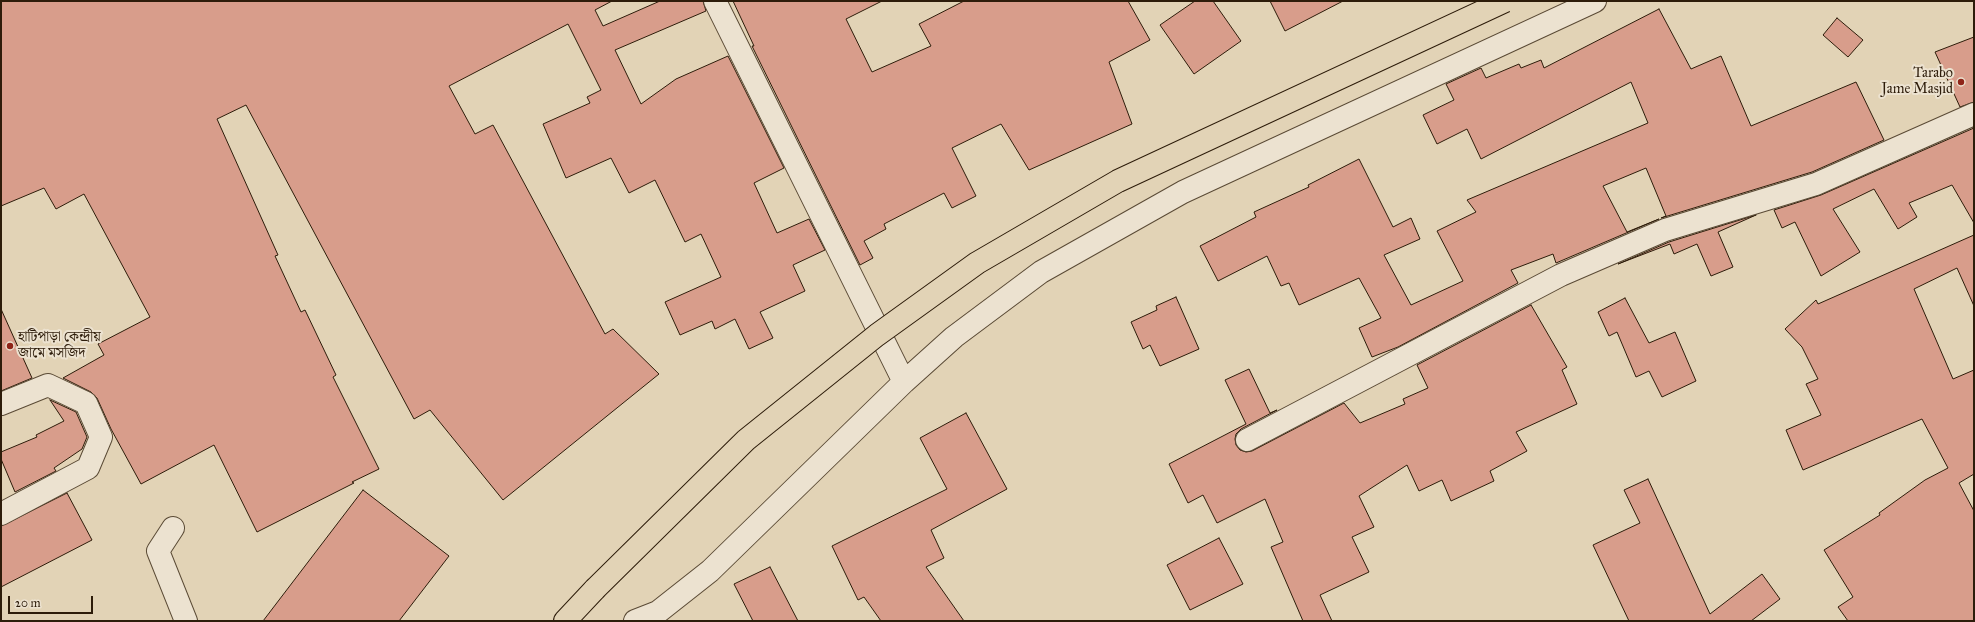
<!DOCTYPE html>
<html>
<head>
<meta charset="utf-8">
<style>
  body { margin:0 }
  #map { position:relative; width:1975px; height:622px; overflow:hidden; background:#e2d3b6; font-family:"IM FELL Great Primer",serif }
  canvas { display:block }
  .frame { position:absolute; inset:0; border:2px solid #2d1c0a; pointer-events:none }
  .scale { position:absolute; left:8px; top:596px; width:85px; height:18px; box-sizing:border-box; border:2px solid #2d1c0a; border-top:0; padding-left:5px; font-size:12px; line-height:14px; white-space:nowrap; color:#2d1c0a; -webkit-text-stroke:3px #ece2d0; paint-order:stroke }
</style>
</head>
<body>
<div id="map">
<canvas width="1975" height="622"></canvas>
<div class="frame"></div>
<div class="scale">20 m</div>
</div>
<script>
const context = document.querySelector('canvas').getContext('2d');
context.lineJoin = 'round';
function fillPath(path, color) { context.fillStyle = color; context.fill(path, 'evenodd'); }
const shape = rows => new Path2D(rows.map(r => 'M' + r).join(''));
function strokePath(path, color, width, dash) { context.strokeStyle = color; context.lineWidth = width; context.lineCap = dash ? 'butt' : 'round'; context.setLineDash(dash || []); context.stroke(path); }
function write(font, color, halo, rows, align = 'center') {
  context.font = font + ' "IM FELL Great Primer","Noto Serif Bengali",serif'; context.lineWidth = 4; context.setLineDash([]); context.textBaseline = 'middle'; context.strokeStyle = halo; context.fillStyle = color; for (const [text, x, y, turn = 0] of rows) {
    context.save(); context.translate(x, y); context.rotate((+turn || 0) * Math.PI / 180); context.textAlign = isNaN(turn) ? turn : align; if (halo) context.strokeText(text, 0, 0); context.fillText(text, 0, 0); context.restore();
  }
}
const building = shape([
  [1,1,612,1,595,10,603,26,660,1,703,1,706,11,615,50,641,104,676,79,728,56,784,168,754,183,777,233,809,219,825,250,793,265,805,291,760,312,773,338,749,349,735,319,715,329,712,321,680,335,665,302,721,277,701,234,685,242,655,180,629,193,611,158,566,178,543,124,590,103,587,97,601,90,568,24,449,86,475,134,493,125,605,334,613,329,659,374,503,500,430,410,414,419,246,105,217,119,278,255,275,256,301,312,305,310,336,375,333,377,379,469,352,482,354,483,257,532,214,445,141,484,111,429,97,398,91,392,63,378,104,355,98,344,150,317,84,194,56,209,44,188,1,206,1,1],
  [733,1,882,1,846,19,872,72,931,46,919,24,964,1,1128,1,1150,40,1109,62,1132,124,1029,170,1001,124,952,148,976,196,952,208,944,193,884,224,886,229,864,241,873,258,860,265,752,46,754,46,733,1],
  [1195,1,1213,1,1241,41,1194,74,1160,25,1195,1],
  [1270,1,1343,1,1285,31,1270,1],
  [1659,9,1691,69,1721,56,1751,126,1856,82,1884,140,1812,172,1661,218,1666,216,1646,168,1603,186,1627,232,1659,219,1556,263,1553,254,1511,270,1518,283,1398,347,1372,357,1359,328,1381,318,1359,278,1299,305,1289,283,1281,286,1267,256,1218,281,1200,246,1256,217,1254,212,1309,187,1308,185,1359,159,1393,227,1411,218,1420,239,1384,255,1411,305,1463,281,1437,231,1476,212,1467,200,1648,123,1631,82,1481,159,1467,129,1437,144,1423,115,1454,100,1446,84,1481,68,1486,78,1519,64,1521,68,1541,60,1544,68,1659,9],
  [1837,18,1863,40,1848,57,1823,35,1837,18],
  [1974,37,1974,102,1960,107,1935,52,1974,37],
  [1974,128,1974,223,1952,185,1909,203,1917,217,1898,229,1874,189,1833,209,1860,252,1821,276,1795,222,1782,228,1774,210,1821,195,1974,128],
  [1756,215,1718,232,1733,267,1711,276,1697,244,1674,254,1670,244,1618,264,1669,242,1756,215],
  [1974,235,1974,306,1957,268,1914,289,1953,379,1974,370,1974,474,1959,483,1974,511,1974,621,1848,621,1838,607,1853,597,1824,550,1880,515,1879,513,1925,480,1948,468,1922,419,1803,470,1786,430,1821,415,1806,384,1818,379,1802,347,1785,329,1816,300,1818,304,1974,235],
  [1176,297,1199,349,1160,366,1150,345,1143,349,1131,322,1157,310,1156,306,1176,297],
  [1625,298,1649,343,1675,332,1696,381,1662,397,1649,371,1636,377,1617,332,1609,336,1598,312,1625,298],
  [1531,305,1567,367,1562,370,1577,404,1516,432,1527,451,1490,471,1494,481,1451,501,1442,480,1419,491,1407,465,1359,496,1374,527,1352,537,1369,572,1320,595,1332,621,1303,621,1271,547,1283,542,1265,499,1217,523,1203,495,1188,503,1169,464,1246,424,1225,380,1249,369,1270,413,1277,410,1241,429,1236,434,1235,439,1236,445,1240,450,1246,452,1252,451,1344,403,1360,423,1405,404,1403,399,1428,388,1417,365,1531,305],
  [1,309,32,378,1,391,1,309],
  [50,400,76,412,87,437,82,449,54,468,56,471,15,492,1,459,1,452,37,437,36,435,64,421,50,400],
  [966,413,1007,489,931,530,944,558,926,567,964,621,881,621,864,597,858,600,832,546,947,489,920,438,966,413],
  [1648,479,1710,614,1762,574,1780,599,1751,621,1629,621,1593,545,1640,523,1624,490,1648,479],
  [363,490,449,556,399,621,263,621,363,490],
  [67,493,92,540,1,587,1,526,67,493],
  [1219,538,1243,584,1190,610,1167,565,1219,538],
  [770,567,798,621,753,621,734,584,770,567]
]);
const street = shape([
  [715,1,904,382],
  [1,404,48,385,86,403,101,437,88,468,1,514],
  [1247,440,1561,275,1665,230,1816,184,1974,114],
  [173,528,158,551,186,621],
  [635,621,658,612,710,571,904,382,954,337,1041,272,1183,192,1595,1]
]);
const primary = shape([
  [565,621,595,589]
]);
const primaryBridge = shape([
  [595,589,746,440,877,335,977,263,1118,181,1505,1]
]);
const markers = [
  [1961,82,4,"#8f2418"],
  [10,346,4,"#8f2418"]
];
const poiNames = [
  ["Tarabo",1953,74],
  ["Jame Masjid",1953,90],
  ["হাটিপাড়া কেন্দ্রীয়",18,338,"left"],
  ["জামে মসজিদ",18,354,"left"]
];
fillPath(building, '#d89d8b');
strokePath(building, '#2d1c0a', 1);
strokePath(street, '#5a4a35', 24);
strokePath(primary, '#2d1c0a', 24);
strokePath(street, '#ece2d0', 22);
strokePath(primary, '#e2d3b6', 22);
strokePath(primaryBridge, '#2d1c0a', 24, []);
strokePath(primaryBridge, '#e2d3b6', 22);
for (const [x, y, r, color] of markers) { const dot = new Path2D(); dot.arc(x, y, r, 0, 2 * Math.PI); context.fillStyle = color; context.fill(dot); strokePath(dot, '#ece2d0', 1.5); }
write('14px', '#2d1c0a', '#ece2d0', poiNames, 'right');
</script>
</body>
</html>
